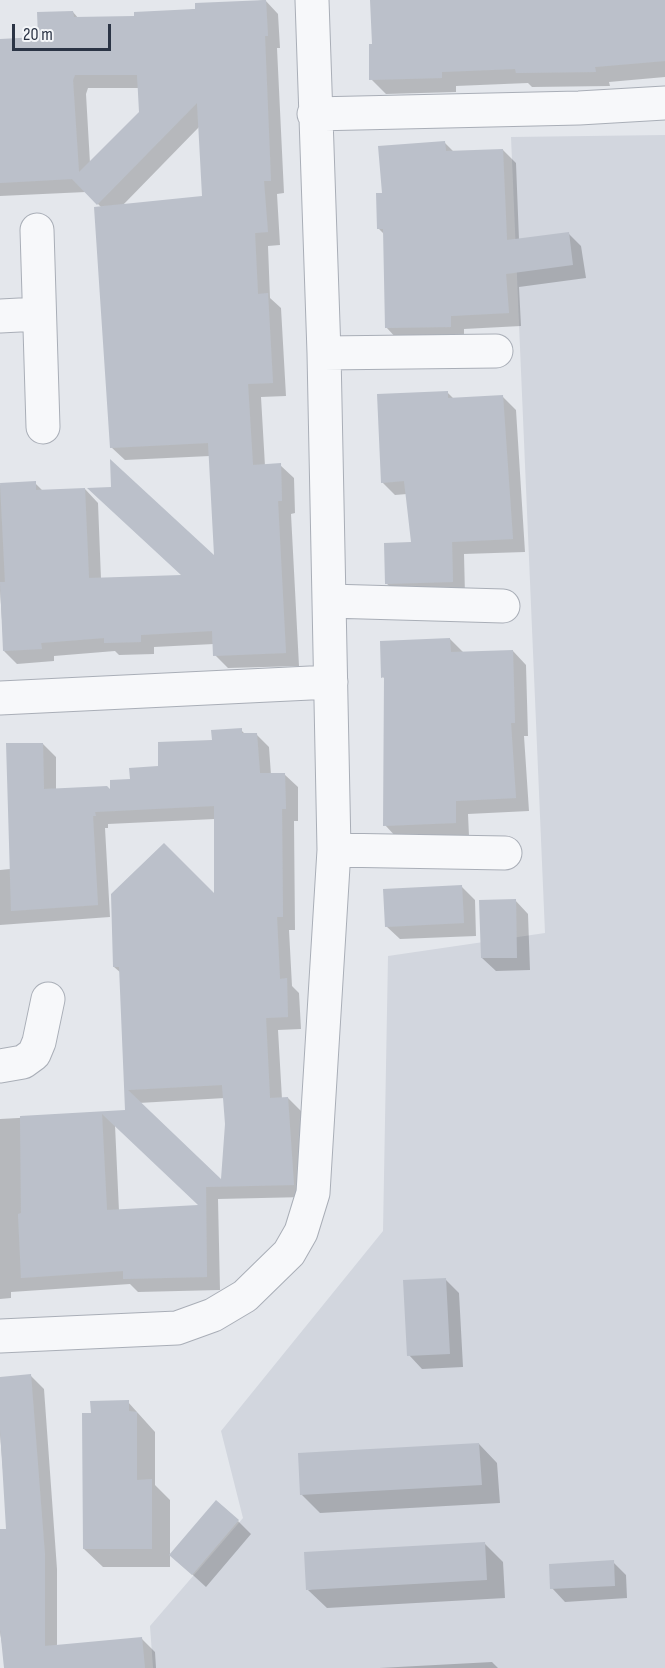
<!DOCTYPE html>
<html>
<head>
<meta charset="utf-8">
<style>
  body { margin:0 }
  #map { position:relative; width:665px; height:1668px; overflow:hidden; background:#e4e7ec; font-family:"Sofia Sans Condensed",sans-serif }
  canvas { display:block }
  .scale { position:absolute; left:12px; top:24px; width:99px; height:27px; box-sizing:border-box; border:3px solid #2b3445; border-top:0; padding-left:8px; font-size:18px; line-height:21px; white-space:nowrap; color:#2b3445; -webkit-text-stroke:4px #f4f6f9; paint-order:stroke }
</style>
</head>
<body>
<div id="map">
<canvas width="665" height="1668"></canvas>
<div class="scale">20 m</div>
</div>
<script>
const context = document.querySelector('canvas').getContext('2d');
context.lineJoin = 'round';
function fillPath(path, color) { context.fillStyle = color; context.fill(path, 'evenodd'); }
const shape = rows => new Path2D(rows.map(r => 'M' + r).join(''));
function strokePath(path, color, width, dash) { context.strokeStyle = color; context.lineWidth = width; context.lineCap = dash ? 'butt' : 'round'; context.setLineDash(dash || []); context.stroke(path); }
const built = shape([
  [665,135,665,1668,153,1668,150,1626,243,1518,221,1431,383,1231,388,956,545,933,511,137]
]);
const shadow = shape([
  [265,0,278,14,280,48,277,48,284,193,277,194,280,245,268,246,270,298,281,308,286,396,261,397,265,466,280,465,294,478,295,513,291,514,299,666,228,668,215,655,214,644,154,647,154,654,119,655,115,651,54,656,54,661,17,664,4,651,0,590,0,485,35,483,44,492,85,489,98,503,101,579,184,577,215,558,210,456,125,460,111,447,102,208,86,192,0,196,0,40,40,38,73,12,79,19,135,17],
  [88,88,139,88,140,113,90,163,86,94],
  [200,126,204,198,122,206],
  [371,0,665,0,665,77,609,82,610,86,532,87,528,83,456,86,456,92,386,94,371,79,374,45],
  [444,142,454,152,503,150,516,163,519,240,568,233,581,246,586,278,519,287,521,326,464,329,464,339,399,341,386,327,385,235,379,229,384,195],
  [447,392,454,399,503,397,516,410,525,552,464,554,465,595,400,596,386,583,412,543,407,494,395,495,382,482],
  [450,639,464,653,513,651,526,665,528,736,524,736,529,811,468,814,469,836,398,839,385,825,386,680,383,677],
  [241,730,246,735,256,734,269,747,271,775,284,774,298,787,298,821,294,821,295,930,289,930,292,986,299,993,301,1029,278,1030,282,1099,288,1098,301,1111,306,1197,218,1199,220,1290,138,1292,130,1284,11,1292,11,1298,0,1299,0,1119,127,1112,121,973,114,967,216,896,215,819,108,824,108,828,105,828,110,917,0,925,0,870,10,869,43,744,56,757,56,790,111,792],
  [225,1098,226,1124,222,1183,139,1103],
  [115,1125,201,1207,119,1211],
  [462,887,475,900,476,936,400,939,386,926],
  [515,900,528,914,530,970,496,971,482,958],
  [446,1280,459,1293,463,1367,422,1369,409,1355],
  [31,1376,44,1389,57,1569,57,1646,142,1639,155,1652,156,1668,6,1668,0,1632,0,1530,8,1530,0,1434,0,1378],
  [128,1402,155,1432,155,1485,170,1500,170,1567,103,1567,84,1549,92,1414],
  [479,1444,497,1463,500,1503,320,1513,301,1494],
  [238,1521,251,1534,206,1587,171,1555],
  [484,1543,503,1562,505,1598,327,1608,308,1590],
  [613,1562,626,1575,627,1598,565,1602,552,1588],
  [492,1662,498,1668,379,1668]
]);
const building = shape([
  [266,0,268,36,265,36,271,181,264,181,268,232,255,233,258,294,268,293,273,383,248,384,253,465,281,463,282,501,278,501,286,653,213,656,212,631,141,635,141,642,104,643,104,638,41,643,42,649,3,651,0,582,5,582,0,483,36,481,36,490,85,488,89,578,181,575,87,488,111,487,110,459,214,555,208,443,110,448,94,207,202,196,197,103,97,205,72,179,0,183,0,39,38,37,37,12,73,11,74,17,134,16,134,12,195,9,195,3],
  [75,75,137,75,139,112,79,172,73,80],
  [370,0,665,0,665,61,595,67,596,72,516,73,515,69,442,72,442,78,369,80,369,44,372,44],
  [445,141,446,151,503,149,507,240,569,232,573,265,506,274,509,313,451,316,451,327,385,328,383,229,377,229,376,193,382,193,378,146],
  [448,391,448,398,503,395,513,539,452,542,453,582,385,584,384,543,411,542,404,481,381,483,377,394],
  [450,638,451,652,513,650,515,723,511,723,516,798,456,801,456,823,383,826,384,677,381,678,380,641],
  [242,728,242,733,257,733,260,773,285,773,286,809,282,809,283,917,277,917,280,979,287,978,288,1017,266,1018,270,1098,288,1097,294,1185,206,1187,207,1277,123,1279,123,1271,21,1278,18,1214,21,1213,20,1116,125,1110,119,967,113,967,111,894,164,843,214,893,214,806,95,812,96,816,93,816,98,905,11,911,6,743,43,743,44,789,107,786,110,789,110,780,130,779,129,768,158,766,158,742,212,740,211,730],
  [222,1085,225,1124,221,1179,128,1090],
  [102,1114,198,1205,107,1210],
  [462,885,464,923,385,927,383,889],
  [516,899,517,958,481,958,479,900],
  [446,1278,450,1354,407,1356,403,1280],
  [31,1374,45,1555,45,1646,142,1637,145,1668,4,1668,0,1629,0,1529,6,1529,0,1429,0,1377],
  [129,1400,129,1411,137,1412,137,1480,152,1479,152,1549,83,1549,82,1413,91,1413,90,1401],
  [479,1443,482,1485,300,1495,298,1453],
  [216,1500,239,1520,192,1575,169,1555],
  [485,1542,487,1580,306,1590,304,1552],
  [614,1560,615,1586,550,1589,549,1564]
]);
const street = shape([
  [314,114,579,108,665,103],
  [37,230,43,427],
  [0,316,39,314],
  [324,353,496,351],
  [329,601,503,606],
  [0,698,331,682],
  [334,850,505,853],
  [0,1066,23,1062,34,1054,39,1042,48,999],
  [0,1336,177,1328,213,1315,245,1296,289,1253,301,1232,313,1193,334,850,324,353,312,0]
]);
fillPath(built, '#d2d6de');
fillPath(shadow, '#0003');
fillPath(building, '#bbc0ca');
strokePath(street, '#a9aeb7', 35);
strokePath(street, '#f7f8fa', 33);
</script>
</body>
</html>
